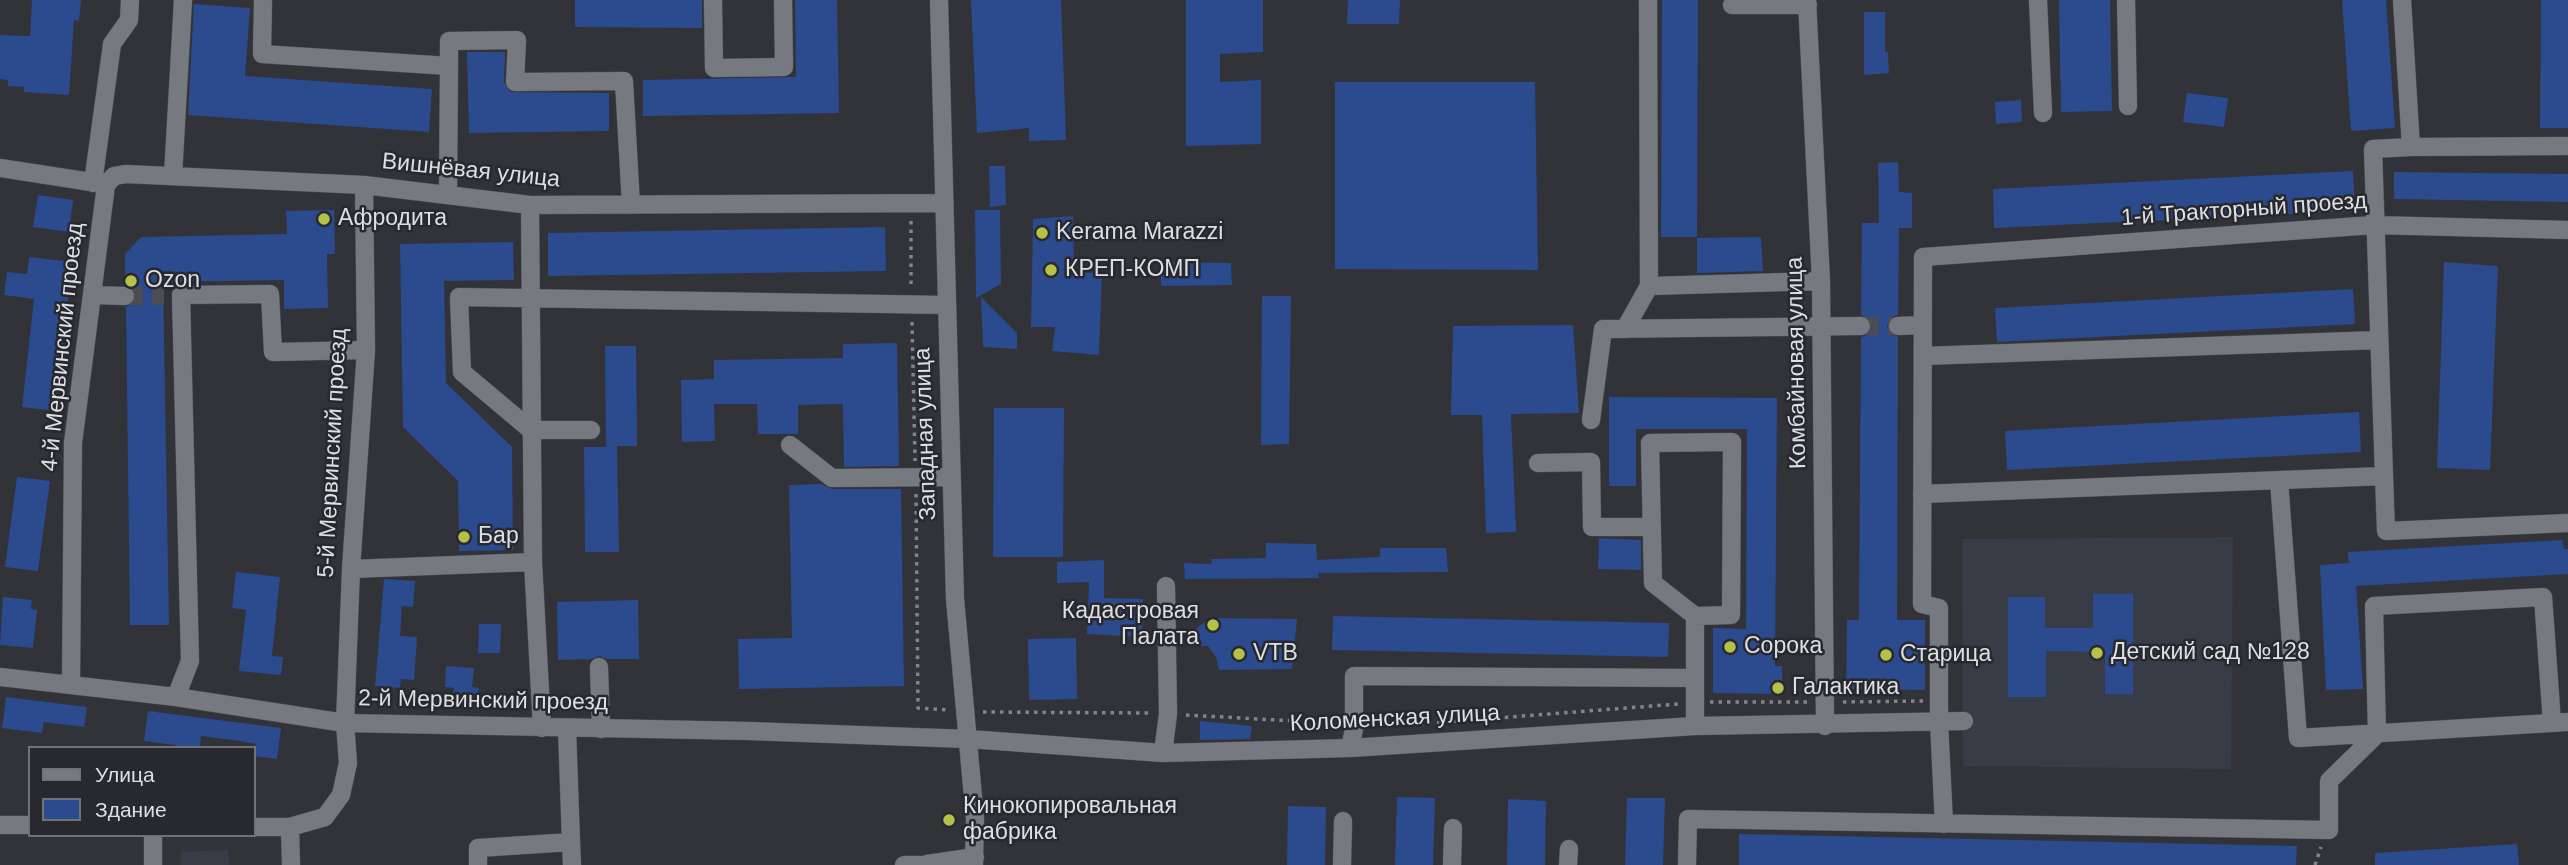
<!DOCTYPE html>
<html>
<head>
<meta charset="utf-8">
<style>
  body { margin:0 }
  #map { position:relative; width:2568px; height:865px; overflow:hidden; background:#313338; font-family:Helvetica,sans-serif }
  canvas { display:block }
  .legend { position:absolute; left:28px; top:746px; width:228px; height:91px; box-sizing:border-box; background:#27292e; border:2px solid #707276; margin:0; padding:9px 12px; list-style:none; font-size:21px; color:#dddfe2 }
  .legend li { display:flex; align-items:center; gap:14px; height:35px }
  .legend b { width:35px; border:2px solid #707276 }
</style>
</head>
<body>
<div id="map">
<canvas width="2568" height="865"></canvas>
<ul class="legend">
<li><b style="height:9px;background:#76797f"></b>Улица</li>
<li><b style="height:19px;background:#2c4a8e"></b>Здание</li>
</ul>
</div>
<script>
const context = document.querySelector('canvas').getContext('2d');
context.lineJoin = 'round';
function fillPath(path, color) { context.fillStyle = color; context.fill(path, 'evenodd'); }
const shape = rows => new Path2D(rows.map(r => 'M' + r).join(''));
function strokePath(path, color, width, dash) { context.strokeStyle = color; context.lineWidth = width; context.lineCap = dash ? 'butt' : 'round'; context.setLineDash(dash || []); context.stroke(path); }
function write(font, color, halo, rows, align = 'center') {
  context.font = font + ' Helvetica,sans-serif'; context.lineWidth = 5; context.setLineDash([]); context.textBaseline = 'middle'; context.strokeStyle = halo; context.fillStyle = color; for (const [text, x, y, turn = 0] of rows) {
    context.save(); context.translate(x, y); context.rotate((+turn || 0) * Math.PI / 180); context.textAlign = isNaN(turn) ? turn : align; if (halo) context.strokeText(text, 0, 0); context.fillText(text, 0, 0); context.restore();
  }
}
const built = shape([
  [2233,537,2231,769,1963,766,1962,539],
  [228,850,229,865,181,865,181,852]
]);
const building = shape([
  [32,0,81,0,79,21,74,20,69,95,24,92,24,87,8,86,8,80,0,79,0,35,30,36],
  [575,0,702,0,702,28,575,27],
  [795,0,837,0,839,113,643,116,643,80,796,77],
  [971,0,1061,0,1066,140,1029,141,1029,128,977,133],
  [1186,0,1263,0,1263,52,1220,54,1220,82,1261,80,1261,144,1186,146],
  [1348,0,1400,0,1399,24,1347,24],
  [1662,0,1698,0,1697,237,1661,237],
  [2059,0,2110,0,2112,111,2061,112],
  [2342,0,2386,0,2395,128,2351,131],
  [2541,0,2568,0,2568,128,2540,128],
  [194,4,250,8,245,76,432,89,429,132,188,115],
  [1864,12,1885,12,1885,52,1888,52,1889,73,1864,75],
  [467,52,505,52,504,82,510,92,609,93,609,131,469,133],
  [1335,82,1535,82,1538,270,1335,269],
  [2187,93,2228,98,2224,127,2183,122],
  [2021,100,2022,122,1996,124,1995,102],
  [1898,162,1899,192,1912,193,1912,228,1899,228,1898,315,1891,317,1887,326,1889,333,1898,337,1897,620,1925,620,1925,690,1846,689,1847,620,1859,620,1861,337,1867,335,1872,327,1870,320,1861,315,1862,223,1879,223,1878,163],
  [989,166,1005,166,1006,205,990,207],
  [2353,171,2355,211,1994,228,1993,189],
  [2394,172,2568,174,2568,202,2394,199],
  [38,195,73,200,69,232,33,227],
  [334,210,335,254,327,254,328,308,284,309,284,280,163,282,169,625,130,625,126,307,134,303,136,296,132,287,125,285,125,254,141,237,287,234,286,211],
  [975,210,1000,210,1001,284,976,298],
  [1073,216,1074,272,1102,273,1099,355,1052,351,1055,327,1031,327,1033,219],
  [885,227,886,271,548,276,548,233],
  [1761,237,1763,271,1697,273,1697,238],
  [513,242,514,280,444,281,446,383,512,447,513,550,459,551,458,481,403,427,400,244],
  [29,257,72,262,56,411,22,407,34,299,4,295,7,272,27,274],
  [1161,262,1231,263,1232,285,1161,286],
  [2444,262,2498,266,2490,470,2437,468],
  [2353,289,2355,324,1997,342,1995,308],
  [1262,296,1291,296,1289,444,1261,445],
  [981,297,1017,333,1017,349,983,347],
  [1573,325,1579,413,1511,414,1516,532,1486,533,1482,415,1451,415,1453,326],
  [897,343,899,466,844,467,843,404,798,405,798,434,758,434,757,404,714,404,715,441,682,442,681,380,714,379,714,360,843,358,843,344],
  [605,346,636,346,637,446,617,446,619,552,585,552,584,447,606,447],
  [1609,397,1777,398,1775,666,1782,666,1782,694,1713,693,1713,628,1746,629,1747,429,1636,429,1636,486,1609,486],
  [994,408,1064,408,1063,557,993,557],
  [2359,412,2361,452,2007,470,2005,431],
  [17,477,50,481,38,571,5,567],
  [821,484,832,489,901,489,904,686,739,689,738,639,792,638,789,485],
  [1599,538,1641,540,1641,570,1598,569],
  [2562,540,2564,549,2568,549,2568,574,2356,586,2363,689,2326,690,2320,565,2349,563,2348,552],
  [1266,543,1316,544,1317,560,1380,557,1380,548,1446,548,1448,572,1318,573,1319,578,1185,579,1184,563,1212,564,1211,559,1266,558],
  [1104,560,1104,598,1143,599,1142,637,1087,634,1089,582,1057,583,1057,562],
  [236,572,280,577,272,656,283,657,281,675,239,671,246,610,232,608],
  [384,579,415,581,413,607,402,606,400,636,417,637,414,680,401,679,400,688,375,686],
  [2093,594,2133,594,2133,694,2105,694,2105,652,2046,651,2046,697,2008,697,2008,597,2045,597,2045,628,2093,628],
  [3,597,32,600,31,609,37,610,33,648,0,645],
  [638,600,639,659,607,659,599,656,591,659,558,660,557,602],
  [1333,616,1669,623,1668,657,1332,650],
  [1210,618,1297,619,1292,669,1219,670,1216,657,1208,646,1191,646,1197,628],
  [479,624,501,624,500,653,478,653],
  [1076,638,1077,699,1029,700,1028,639],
  [446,666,474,668,472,687,479,688,477,704,452,702,454,688,445,687],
  [6,697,87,707,84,727,44,722,42,733,2,728],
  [148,711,281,728,277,759,254,756,256,744,240,741,201,736,200,748,175,748,175,745,144,741],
  [1200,721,1252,726,1250,739,1200,740],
  [1397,797,1435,798,1433,865,1395,865],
  [1627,798,1665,798,1663,865,1625,865],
  [1508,799,1546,801,1545,865,1507,865],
  [1288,806,1326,807,1325,865,1287,865],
  [1739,834,2297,846,2296,865,1739,865],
  [2517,844,2519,865,2375,865,2375,853]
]);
const minorTunnel = shape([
  [125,296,164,296],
  [1861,326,1898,326]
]);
const path = shape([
  [911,221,911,286],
  [912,322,915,461],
  [916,494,918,708,948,710],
  [1710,702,1807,702],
  [1843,702,1923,701],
  [983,712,1150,713],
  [1186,715,1313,722,1313,728,1336,729],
  [1420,724,1678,704],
  [2315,865,2321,847]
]);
const minor = shape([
  [263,0,262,54,449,66,448,195],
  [713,0,714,68,784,67,783,0],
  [939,0,955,599,975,819,974,865],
  [1648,0,1649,286,1821,281],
  [1807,0,1821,281,1825,726],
  [2038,0,2043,113],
  [2126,0,2128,106],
  [1732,5,1808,5],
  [449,66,449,41,517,40,515,82,624,81,631,205],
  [2411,147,2568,146],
  [0,168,104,184],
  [173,176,183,0],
  [93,183,112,44,129,20,130,0],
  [106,185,114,176,126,174,364,185,530,205,943,203],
  [530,205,533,562,542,728],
  [93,295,125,296],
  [1898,326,1923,325],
  [1625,329,1649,286],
  [1923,356,2379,340],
  [1591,420,1603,329,1861,326],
  [591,430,531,430,462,372,459,297,946,305],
  [1732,442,1731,615,1695,616,1653,583,1650,443,1732,442],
  [790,445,832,478,951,477],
  [1538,463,1591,462,1592,527,1652,527],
  [2384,476,2386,531,2568,523],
  [2279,480,2298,738,2568,722],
  [1922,494,2384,476,2373,149,2411,147,2402,0],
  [351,569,533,562],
  [1695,616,1695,726],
  [599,667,601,729],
  [0,677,176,697,345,723,749,731,968,739,1163,753,1350,748,1695,726,1964,721],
  [71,683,73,443,106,185],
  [176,697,190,661,181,295,270,294,273,352,366,350],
  [1350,748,1354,729,1354,676,1695,678],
  [1163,753,1168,714,1166,586],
  [1944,824,1939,722,1939,608,1922,604,1923,257,2374,225,2568,230],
  [0,825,30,825],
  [254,827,290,827,325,817,341,795,348,763,345,723,351,569,366,350,364,185],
  [290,827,291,865],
  [153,835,153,865],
  [571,842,572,865],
  [927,864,975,857],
  [478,865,478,848,571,842,567,728],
  [904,865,927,865],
  [1342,865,1343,821],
  [1452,865,1453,828],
  [1568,865,1569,849],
  [1687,865,1688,819,2329,830,2329,781,2377,734,2374,606,2543,597,2552,723]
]);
const markers = [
  [324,219,7,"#b6c149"],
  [1042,233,7,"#b6c149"],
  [1051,270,7,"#b6c149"],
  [131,281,7,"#b6c149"],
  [464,537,7,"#b6c149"],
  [1213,625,7,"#b6c149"],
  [1730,647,7,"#b6c149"],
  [2097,653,7,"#b6c149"],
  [1239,654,7,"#b6c149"],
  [1886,655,7,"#b6c149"],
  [1778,688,7,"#b6c149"],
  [949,820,7,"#b6c149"]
];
const streetNames = [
  ["Вишнёвая улица",471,171,6],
  ["1-й Тракторный проезд",2244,210,-4],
  ["4-й Мервинский проезд",63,347,-84],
  ["Комбайновая улица",1797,363,-91],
  ["Западная улица",926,434,-92],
  ["5-й Мервинский проезд",333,453,-87],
  ["2-й Мервинский проезд",483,701,1],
  ["Коломенская улица",1395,719,-3]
];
const poiNames = [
  ["Афродита",338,219],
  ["Kerama Marazzi",1056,233],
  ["КРЕП-КОМП",1065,270],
  ["Ozon",145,281],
  ["Бар",478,537],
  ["Кадастровая",1199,612,"right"],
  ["Палата",1199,638,"right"],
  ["Сорока",1744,647],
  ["Детский сад №128",2111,653],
  ["VTB",1253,654],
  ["Старица",1900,655],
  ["Галактика",1792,688],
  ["Кинокопировальная",963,807],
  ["фабрика",963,833]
];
fillPath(built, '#373c47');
fillPath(building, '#2c4a8e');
strokePath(minorTunnel, '#4b4d52', 18, [18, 9]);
strokePath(minor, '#505256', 19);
strokePath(path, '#828488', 3.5, [3.5, 5]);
strokePath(minor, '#76797f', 18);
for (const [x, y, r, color] of markers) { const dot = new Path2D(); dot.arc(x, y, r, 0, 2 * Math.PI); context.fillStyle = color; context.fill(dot); strokePath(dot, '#27292e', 2.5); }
write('23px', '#dddfe2', '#27292e', streetNames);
write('23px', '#dddfe2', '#27292e', poiNames, 'left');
</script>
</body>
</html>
